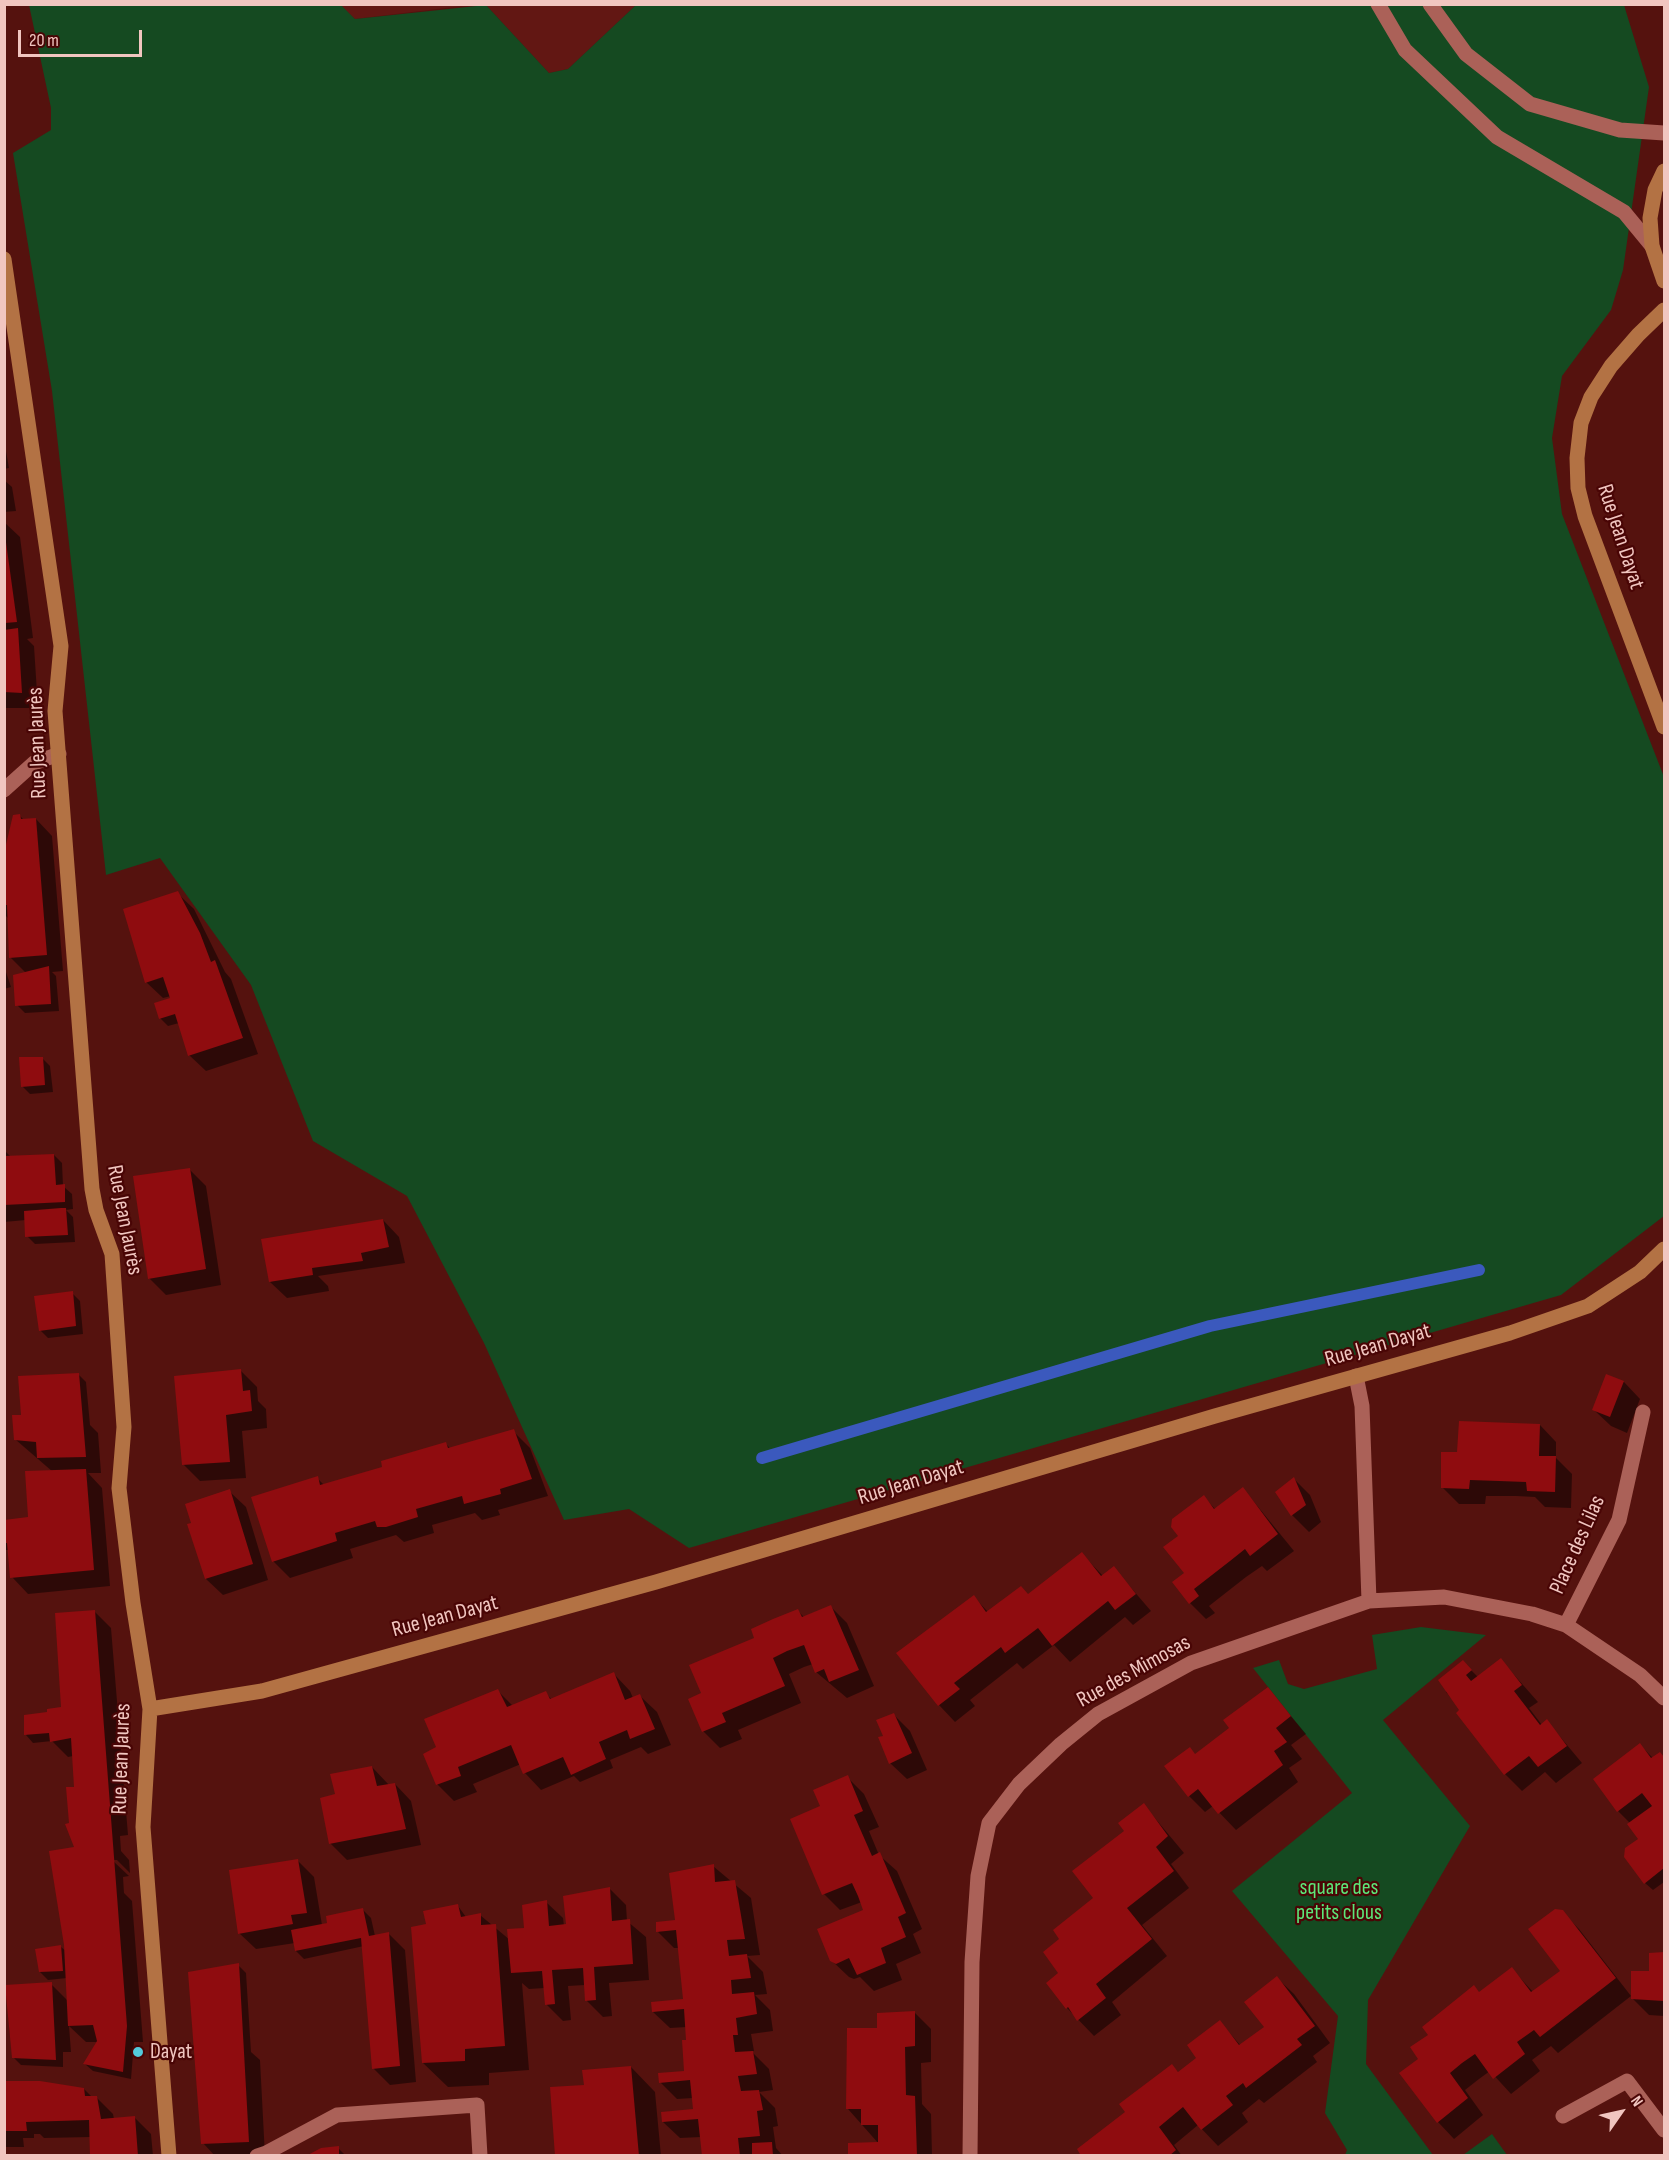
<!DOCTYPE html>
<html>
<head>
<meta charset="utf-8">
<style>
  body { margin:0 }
  #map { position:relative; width:1669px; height:2160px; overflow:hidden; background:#55120e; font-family:"Sofia Sans Condensed",sans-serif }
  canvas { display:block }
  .frame { position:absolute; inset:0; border:6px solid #f1c6c0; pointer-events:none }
  .north { position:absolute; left:1591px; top:2082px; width:60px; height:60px; -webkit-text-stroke:4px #490505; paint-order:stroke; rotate:56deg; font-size:16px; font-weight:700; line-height:24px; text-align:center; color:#f1c6c0 }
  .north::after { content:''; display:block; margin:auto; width:21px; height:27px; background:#f1c6c0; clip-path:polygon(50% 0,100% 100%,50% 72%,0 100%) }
  .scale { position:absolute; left:18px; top:30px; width:124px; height:27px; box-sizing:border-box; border:3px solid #f1c6c0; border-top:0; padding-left:8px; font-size:18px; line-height:21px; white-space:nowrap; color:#f1c6c0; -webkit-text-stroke:4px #490505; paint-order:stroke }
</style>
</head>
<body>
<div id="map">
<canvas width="1669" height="2160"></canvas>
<div class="frame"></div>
<div class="north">N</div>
<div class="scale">20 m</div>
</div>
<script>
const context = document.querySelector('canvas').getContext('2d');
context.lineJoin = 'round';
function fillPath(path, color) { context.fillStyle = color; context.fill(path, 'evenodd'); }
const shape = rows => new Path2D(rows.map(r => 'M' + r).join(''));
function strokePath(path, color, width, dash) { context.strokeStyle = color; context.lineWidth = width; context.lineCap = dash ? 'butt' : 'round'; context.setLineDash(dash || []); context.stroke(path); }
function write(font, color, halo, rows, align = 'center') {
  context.font = font + ' "Sofia Sans Condensed",sans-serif'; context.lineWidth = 4.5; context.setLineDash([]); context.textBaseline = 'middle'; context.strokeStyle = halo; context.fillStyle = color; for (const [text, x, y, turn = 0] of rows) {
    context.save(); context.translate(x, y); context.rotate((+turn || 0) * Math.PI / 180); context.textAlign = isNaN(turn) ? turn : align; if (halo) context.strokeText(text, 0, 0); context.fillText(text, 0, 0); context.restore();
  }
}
const built = shape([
  [340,5,470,5,355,19],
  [486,5,636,5,568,69,549,73]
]);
const green = shape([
  [340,4,355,19,486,5,549,73,568,69,636,5,1624,5,1649,87,1623,270,1611,310,1562,376,1552,438,1562,514,1664,777,1664,1216,1561,1295,689,1548,629,1509,564,1520,484,1343,407,1196,313,1141,251,985,160,858,106,875,52,391,13,153,51,130,51,108,29,5],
  [1421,1627,1486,1635,1383,1720,1470,1826,1368,2000,1366,2064,1433,2155,1345,2155,1347,2150,1325,2113,1338,2016,1232,1891,1352,1793,1253,1668,1279,1660,1288,1684,1304,1689,1377,1669,1372,1635],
  [1492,2134,1507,2155,1463,2155]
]);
const shadow = shape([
  [4,440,9,468,4,469],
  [4,480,12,487,16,511,4,512],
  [4,522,20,537,33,638,27,639,34,646,38,708,4,708],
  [20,816,24,820,36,819,52,836,63,971,52,972,56,976,59,1011,25,1013,17,1005,26,973,10,957,9,919,4,914,4,860],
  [177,893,194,909,225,972,231,979,258,1054,206,1071,189,1055,179,1023,168,1026,160,1018,172,999,171,996,163,998,146,982],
  [4,966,11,987,4,989],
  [42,1058,50,1066,53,1092,30,1094,22,1086],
  [4,1150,12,1158,54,1155,62,1163,63,1186,72,1194,73,1209,66,1210,73,1217,75,1242,35,1244,27,1236,26,1220,4,1222],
  [189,1169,206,1186,221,1285,166,1295,149,1278],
  [383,1220,399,1237,405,1263,318,1276,328,1286,329,1291,287,1298,270,1282],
  [72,1293,80,1301,83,1334,48,1338,40,1330],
  [240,1370,257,1387,258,1401,266,1409,267,1428,242,1431,246,1478,200,1481,183,1464],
  [78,1374,86,1382,90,1425,98,1433,101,1473,88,1473,102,1488,110,1586,28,1594,12,1577,10,1550,4,1550,4,1521,30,1518,53,1472,16,1440,25,1417],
  [1607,1376,1624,1382,1640,1399,1627,1433,1611,1426,1594,1410],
  [1540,1425,1556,1442,1556,1458,1572,1474,1571,1508,1545,1507,1535,1497,1516,1496,1486,1496,1485,1504,1459,1504,1442,1487,1459,1454],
  [513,1431,530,1448,548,1496,498,1510,500,1515,482,1520,475,1513,432,1525,434,1533,404,1542,396,1535,350,1549,353,1558,290,1578,273,1561,317,1478,325,1486,384,1468,446,1444,451,1449],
  [1294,1479,1310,1495,1321,1522,1309,1532,1292,1515,1277,1492],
  [229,1491,246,1507,268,1580,223,1595,206,1579],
  [1204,1497,1216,1510,1250,1497,1294,1551,1267,1571,1262,1566,1246,1577,1209,1606,1215,1613,1206,1619,1190,1603,1180,1537],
  [1082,1554,1103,1576,1114,1568,1151,1611,1133,1625,1125,1617,1070,1662,1054,1645,1023,1669,1017,1663,970,1700,975,1706,955,1722,939,1705,974,1597,988,1612,1028,1595],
  [831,1607,847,1623,874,1686,847,1698,816,1672,813,1664,804,1667,789,1674,801,1703,738,1730,742,1739,720,1748,703,1731,690,1700,703,1694,756,1638,798,1611,804,1617],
  [95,1612,111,1628,128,1835,120,1836,121,1851,129,1860,130,1873,117,1860,112,1860,129,1876,123,1877,124,1893,132,1901,143,2042,134,2042,131,2079,93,2071,85,2064,98,2042,86,2042,69,2026,71,2052,63,2052,63,2067,21,2065,13,2057,12,2040,10,2037,7,1986,51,1984,68,2001,67,1978,48,1980,40,1972,61,1947,66,1951,77,1848,72,1825,75,1788,73,1756,68,1757,52,1741,33,1743,26,1735,46,1714,62,1708],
  [1501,1660,1538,1702,1529,1708,1542,1725,1547,1721,1582,1763,1556,1783,1545,1772,1522,1791,1505,1774,1458,1713,1461,1710,1446,1692,1463,1662,1478,1677],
  [614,1674,630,1691,633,1698,640,1696,657,1712,671,1745,648,1754,641,1747,610,1760,613,1768,580,1782,574,1776,541,1790,525,1773,521,1764,473,1784,477,1792,454,1801,437,1784,438,1748,498,1691,513,1706,546,1693,552,1700],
  [1268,1689,1306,1734,1291,1745,1302,1759,1289,1768,1298,1782,1236,1830,1213,1806,1205,1812,1189,1796,1231,1729],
  [893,1714,910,1731,927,1770,907,1779,890,1763,885,1736],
  [1640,1745,1653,1758,1660,1754,1664,1758,1664,1882,1653,1890,1645,1883,1644,1848,1630,1823,1618,1811],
  [372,1767,389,1785,395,1784,411,1801,421,1845,347,1860,330,1843,338,1795],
  [847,1777,864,1794,879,1827,869,1831,879,1855,897,1871,922,1929,913,1934,921,1953,896,1964,902,1980,874,1991,860,1977,854,1979,849,1977,831,1960,865,1911,862,1902,840,1910,824,1894,821,1807],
  [1144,1805,1184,1853,1171,1864,1189,1888,1142,1925,1167,1956,1112,2002,1121,2015,1094,2036,1067,2008,1060,1973,1061,1939,1095,1898,1126,1832],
  [298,1861,314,1877,322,1925,363,1910,371,1918,375,1936,388,1933,405,1950,416,2082,390,2085,373,2068,364,1946,304,1959,296,1951,295,1943,256,1949,239,1933],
  [713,1866,751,1898,760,1955,747,1956,763,1972,767,1994,755,1995,770,2010,773,2031,751,2034,754,2051,751,2051,769,2069,773,2090,759,2092,775,2108,778,2126,773,2127,776,2148,783,2156,703,2156,701,2137,680,2138,663,2122,695,2111,693,2098,677,2099,660,2082,686,2072,688,2041,687,2027,670,2028,653,2012,684,2000,679,1948,674,1948,658,1932,677,1921],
  [609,1888,626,1905,627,1921,646,1937,649,1980,609,1983,612,2016,603,2017,587,2001,585,1985,568,1986,571,2020,563,2021,546,2004,545,1988,529,1989,522,1983,529,2070,489,2073,489,2085,448,2087,423,2063,429,1925,458,1906,466,1917,480,1915,510,1940,525,1929,546,1902,563,1918,564,1926,567,1926],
  [1562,1912,1579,1929,1631,1996,1558,2053,1551,2046,1532,2060,1540,2071,1511,2094,1490,2071,1479,2079,1465,2090,1483,2115,1454,2139,1438,2122,1401,2073,1420,2059,1480,1994,1512,1969,1533,1992,1562,1971],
  [1651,1954,1664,1954,1664,2016,1649,2015,1633,1999,1651,1973],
  [238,1965,246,1973,251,2052,260,2060,265,2156,215,2156,203,2143],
  [1277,1978,1294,1994,1330,2043,1313,2056,1317,2062,1264,2103,1259,2099,1242,2113,1248,2122,1218,2146,1198,2125,1174,2145,1182,2156,1083,2156,1172,2066,1179,2073,1199,2058,1220,2022,1241,2046,1266,2027],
  [915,2013,931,2029,931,2062,921,2063,922,2104,931,2114,932,2156,849,2156,879,2144,848,2109,879,2030],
  [631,2067,655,2092,661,2156,557,2156,586,2086],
  [4,2083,84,2089,92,2097,96,2097,113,2114,114,2119,135,2118,151,2134,153,2156,92,2156,91,2137,44,2138,40,2134,34,2134,34,2138,23,2138,24,2147,4,2147],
  [338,2148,346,2156,309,2156]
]);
const stream = shape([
  [762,1458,1210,1326,1479,1270]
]);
const building = shape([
  [5,535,17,622,5,623],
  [18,628,22,693,4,692,4,630],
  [20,814,21,819,36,818,47,955,9,958,7,905,4,905,4,853,13,815],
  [178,891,200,933,211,962,215,960,243,1038,188,1056,175,1014,159,1019,154,1003,170,998,163,977,145,983,123,909],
  [49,966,51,1004,15,1006,13,975],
  [19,1057,43,1057,45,1085,21,1087],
  [54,1154,56,1185,65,1184,65,1202,4,1205,4,1156],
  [190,1168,206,1269,148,1279,133,1176],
  [61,1208,66,1208,68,1235,25,1237,24,1211],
  [383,1219,389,1247,361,1253,363,1261,312,1268,313,1275,269,1282,261,1239],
  [73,1291,76,1326,39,1331,34,1296],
  [241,1369,243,1391,250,1390,252,1411,226,1415,230,1462,182,1465,174,1376],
  [79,1373,86,1457,37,1458,36,1442,14,1440,12,1415,21,1415,18,1376],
  [1606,1374,1624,1381,1610,1417,1592,1410],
  [1459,1421,1540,1424,1539,1456,1556,1456,1555,1492,1527,1491,1526,1482,1499,1481,1470,1480,1469,1489,1441,1488,1441,1452,1457,1452],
  [514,1429,532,1479,500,1489,501,1494,464,1504,462,1496,416,1509,418,1517,386,1527,377,1527,375,1521,335,1533,337,1541,272,1562,251,1497,318,1476,320,1485,382,1467,381,1461,446,1442,448,1448],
  [86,1469,94,1570,10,1578,7,1543,4,1543,4,1520,28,1517,25,1471],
  [1294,1477,1306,1505,1291,1516,1275,1492],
  [1243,1487,1278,1534,1250,1556,1245,1549,1230,1561,1194,1589,1199,1596,1189,1604,1172,1582,1184,1573,1163,1547,1178,1536,1171,1527,1172,1519,1204,1495,1214,1509],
  [230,1489,253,1564,205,1579,187,1524,191,1523,185,1504],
  [1082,1552,1101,1576,1114,1566,1136,1594,1115,1610,1108,1601,1052,1646,1038,1628,1005,1653,1001,1647,954,1683,960,1689,938,1706,896,1653,974,1595,986,1612,1021,1586,1028,1594],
  [831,1605,859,1670,829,1682,824,1669,815,1673,804,1645,787,1651,773,1658,785,1686,722,1713,726,1722,702,1732,688,1699,701,1693,689,1665,754,1638,751,1629,773,1619,798,1609,802,1617],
  [95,1610,127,2026,123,2072,83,2064,97,2041,93,2025,68,2026,64,1945,49,1851,74,1847,65,1824,69,1823,66,1787,74,1787,71,1738,50,1742,49,1733,24,1735,24,1715,47,1712,47,1709,61,1707,55,1613],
  [1501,1658,1522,1685,1514,1691,1540,1725,1547,1719,1567,1746,1538,1767,1529,1756,1504,1775,1456,1713,1459,1710,1438,1680,1463,1660,1472,1670,1466,1675,1471,1681],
  [614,1672,625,1700,640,1694,655,1729,630,1739,627,1730,599,1742,606,1759,571,1775,563,1757,523,1774,511,1745,458,1767,461,1776,436,1785,423,1754,436,1747,424,1719,498,1689,507,1707,546,1691,550,1699],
  [1268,1687,1291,1716,1276,1728,1287,1742,1274,1751,1283,1765,1218,1814,1198,1789,1188,1797,1164,1766,1190,1747,1195,1754,1229,1728,1223,1720],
  [894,1713,912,1753,889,1764,878,1737,883,1736,876,1720],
  [1640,1743,1651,1758,1660,1752,1664,1757,1664,1868,1644,1884,1624,1857,1625,1848,1638,1839,1627,1824,1652,1806,1642,1793,1617,1812,1593,1779],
  [372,1766,377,1786,395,1783,406,1829,329,1844,320,1798,335,1794,330,1774],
  [848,1775,863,1811,854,1815,872,1856,880,1852,906,1913,898,1917,906,1937,881,1948,886,1963,857,1975,849,1958,836,1964,830,1961,817,1929,863,1910,858,1896,852,1883,822,1895,790,1819,820,1806,813,1790],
  [1144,1803,1168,1836,1156,1847,1174,1871,1127,1908,1152,1939,1096,1984,1106,1998,1077,2021,1068,2007,1066,2009,1046,1983,1058,1973,1043,1952,1059,1939,1053,1930,1093,1898,1072,1871,1124,1831,1118,1823],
  [298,1859,307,1913,291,1915,293,1924,238,1934,229,1870],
  [714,1864,715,1882,735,1880,745,1939,727,1940,729,1956,747,1954,751,1978,731,1980,732,1994,754,1992,757,2014,736,2018,738,2035,733,2035,735,2052,753,2051,757,2074,738,2076,741,2091,759,2090,763,2110,757,2111,760,2136,738,2138,740,2156,702,2156,698,2119,662,2122,661,2112,693,2109,690,2080,659,2083,658,2073,684,2071,682,2040,686,2040,684,2009,652,2012,651,2002,683,1999,676,1930,656,1932,656,1922,675,1920,669,1873],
  [610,1887,612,1921,630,1919,633,1964,594,1967,596,2000,585,2001,583,1968,552,1970,555,2004,545,2005,542,1971,511,1973,507,1929,524,1928,522,1905,547,1900,549,1926,566,1924,563,1896],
  [458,1904,461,1917,481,1913,481,1925,496,1924,505,2046,465,2049,465,2061,422,2063,411,1927,426,1924,423,1911],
  [363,1908,369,1936,389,1932,400,2066,372,2069,361,1938,295,1951,291,1930,327,1923,326,1916],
  [1555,1909,1563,1910,1616,1978,1540,2037,1534,2030,1517,2042,1525,2054,1493,2079,1475,2054,1462,2063,1450,2073,1468,2098,1437,2123,1399,2073,1418,2059,1410,2047,1428,2035,1422,2027,1474,1985,1479,1992,1512,1967,1531,1992,1560,1971,1528,1929],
  [61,1945,63,1971,39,1972,35,1949],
  [1664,1952,1664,2001,1631,1999,1631,1971,1649,1971,1649,1953],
  [239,1963,249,2142,201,2144,188,1972],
  [1277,1976,1315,2026,1297,2039,1302,2045,1246,2088,1243,2083,1226,2096,1233,2105,1201,2130,1183,2107,1159,2127,1176,2150,1169,2156,1081,2156,1077,2149,1125,2112,1119,2104,1172,2064,1178,2072,1196,2058,1187,2045,1220,2020,1239,2045,1264,2027,1244,2002],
  [52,1982,56,2060,12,2058,5,1985],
  [915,2011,915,2046,905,2047,906,2095,915,2096,917,2156,848,2156,848,2143,878,2142,878,2125,861,2125,861,2109,846,2109,847,2028,877,2028,877,2013],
  [631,2066,639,2156,555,2156,550,2087,584,2085,582,2070],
  [4,2081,40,2081,84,2088,85,2096,97,2096,101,2119,135,2116,138,2156,90,2156,89,2120,26,2122,27,2131,4,2131],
  [772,2142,773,2156,752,2156,752,2143],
  [339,2146,339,2156,306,2156,321,2148]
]);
const lane = shape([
  [1378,4,1405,50,1497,137,1624,212,1652,246],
  [1430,4,1466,54,1530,104,1620,130,1664,133],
  [257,2156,266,2153,337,2115,477,2105,480,2156]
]);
const street = shape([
  [4,790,34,763,59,754],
  [1356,1376,1362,1406,1369,1601],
  [1566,1625,1619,1520,1643,1412],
  [1563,2116,1627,2081,1664,2130],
  [970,2156,972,1962,978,1876,989,1823,1019,1784,1061,1744,1098,1714,1191,1663,1369,1601,1444,1597,1532,1614,1566,1625,1640,1675,1664,1698]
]);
const secondary = shape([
  [1664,171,1655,190,1650,218,1652,246,1664,281],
  [4,259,61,646,55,711,92,1189,96,1210,112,1254,124,1427,119,1488,133,1603,150,1709,143,1827,169,2156],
  [1664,310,1638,335,1611,366,1591,397,1581,423,1577,458,1578,488,1585,516,1664,727],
  [150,1709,262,1691,656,1582,1215,1416,1510,1333,1588,1306,1640,1272,1664,1249]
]);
const markers = [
  [138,2052,6,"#53cbdb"]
];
const streetNames = [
  ["Rue Jean Dayat",1620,537,72],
  ["Rue Jean Jaurès",38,743,-92],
  ["Rue Jean Jaurès",124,1220,79],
  ["Rue Jean Dayat",1378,1346,-16],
  ["Rue Jean Dayat",911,1483,-17],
  ["Place des Lilas",1578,1545,-66],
  ["Rue Jean Dayat",445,1617,-15],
  ["Rue des Mimosas",1134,1672,-29],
  ["Rue Jean Jaurès",122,1759,-88]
];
const parkNames = [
  ["square des",1339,1888],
  ["petits clous",1339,1913]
];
const poiNames = [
  ["Dayat",150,2052]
];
fillPath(built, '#621713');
fillPath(green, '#154a21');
fillPath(shadow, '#0007');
strokePath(stream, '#3b59bd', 12);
fillPath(building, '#8f0c0f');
strokePath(lane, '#ab6158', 15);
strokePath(street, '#ab6158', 15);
strokePath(secondary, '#b37244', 15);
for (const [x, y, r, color] of markers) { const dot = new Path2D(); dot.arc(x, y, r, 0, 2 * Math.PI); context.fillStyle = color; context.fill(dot); strokePath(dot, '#490505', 2); }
write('22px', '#f1c6c0', '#490505', streetNames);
write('22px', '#5ce679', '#490505', parkNames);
write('22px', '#f1c6c0', '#490505', poiNames, 'left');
</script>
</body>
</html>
